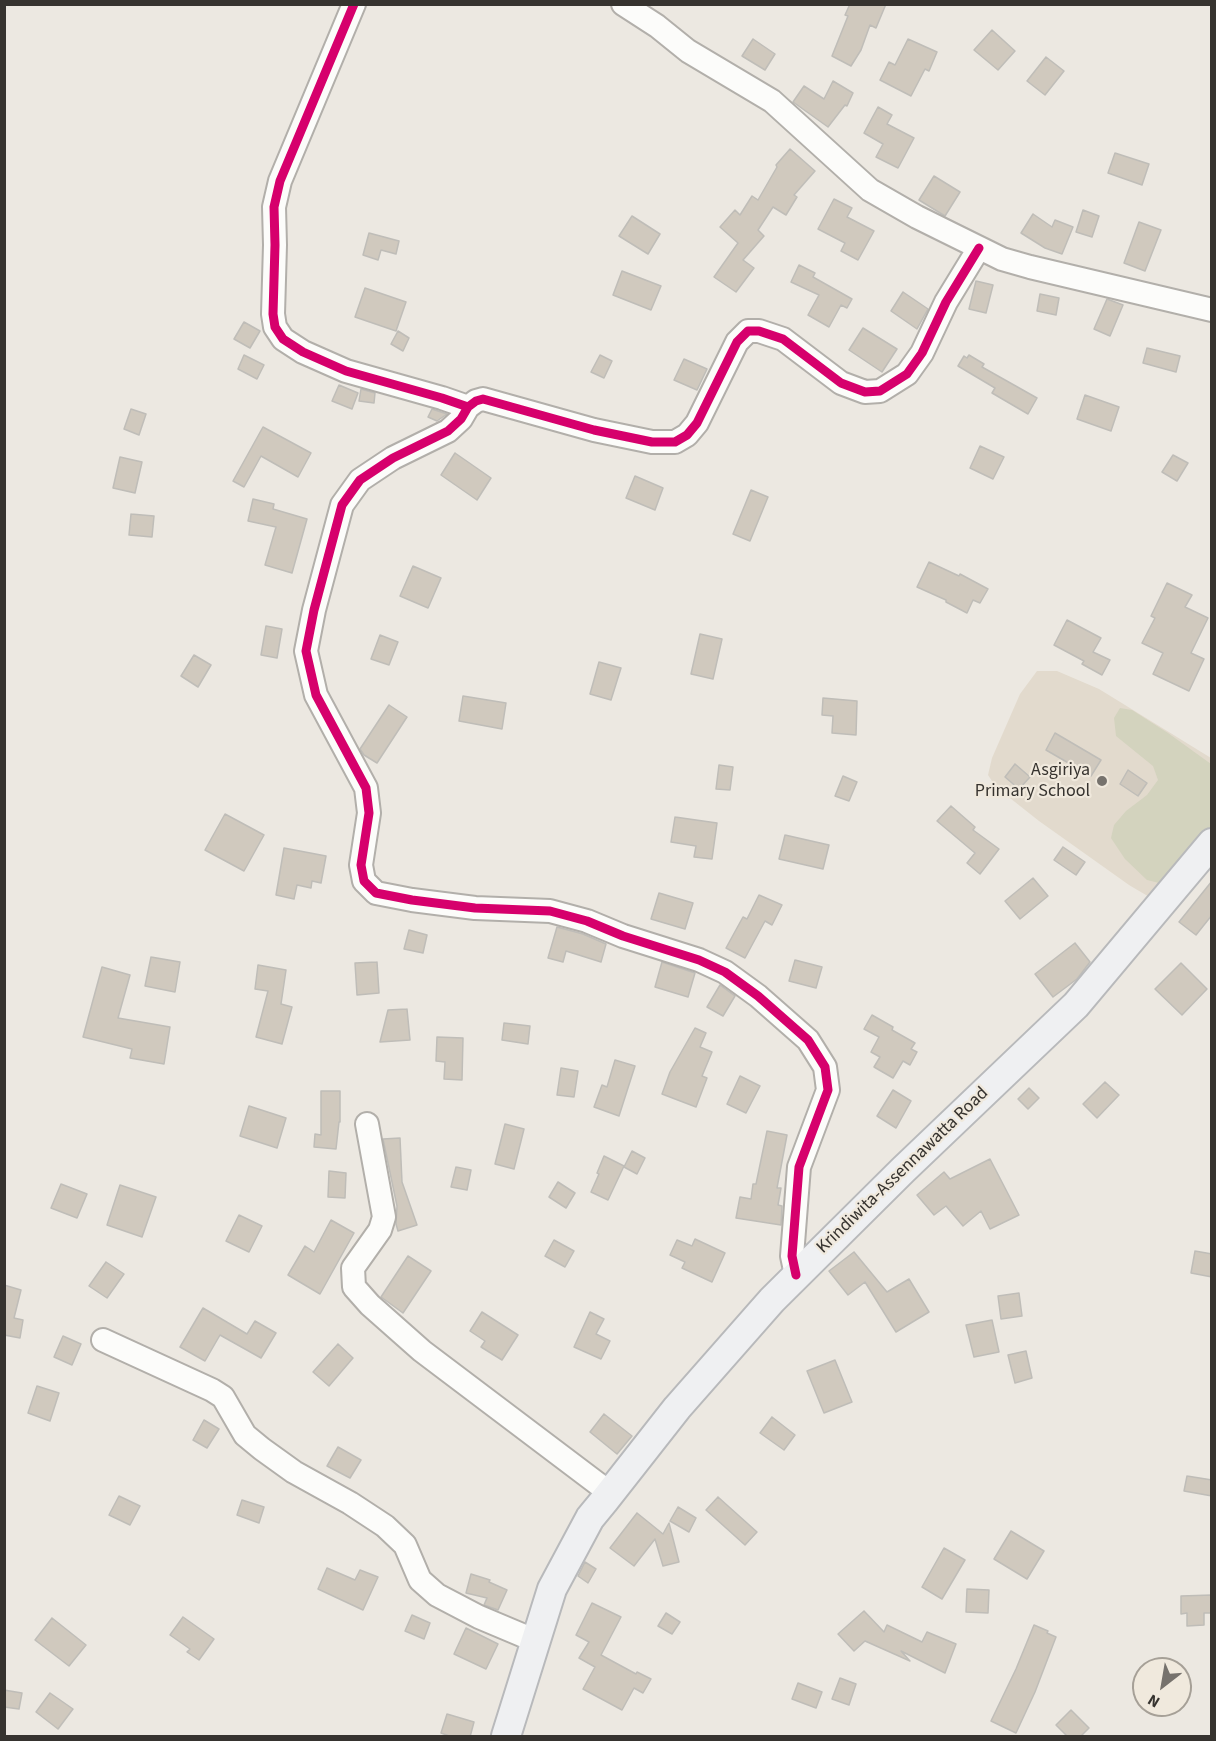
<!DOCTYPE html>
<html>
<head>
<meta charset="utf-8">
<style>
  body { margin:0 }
  #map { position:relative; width:1216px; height:1741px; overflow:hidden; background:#ece8e1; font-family:"Source Sans 3",sans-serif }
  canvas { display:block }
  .frame { position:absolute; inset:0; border:6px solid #36332f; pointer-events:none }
  .north { position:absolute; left:1132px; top:1657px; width:60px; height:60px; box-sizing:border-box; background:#f0e9dd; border:2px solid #a6a097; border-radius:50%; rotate:211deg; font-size:16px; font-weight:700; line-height:24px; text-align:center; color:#36332f }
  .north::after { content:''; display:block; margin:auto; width:21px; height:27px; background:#76726d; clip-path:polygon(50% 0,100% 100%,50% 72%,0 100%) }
</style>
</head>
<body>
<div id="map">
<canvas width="1216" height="1741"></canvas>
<div class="frame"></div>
<div class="north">N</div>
</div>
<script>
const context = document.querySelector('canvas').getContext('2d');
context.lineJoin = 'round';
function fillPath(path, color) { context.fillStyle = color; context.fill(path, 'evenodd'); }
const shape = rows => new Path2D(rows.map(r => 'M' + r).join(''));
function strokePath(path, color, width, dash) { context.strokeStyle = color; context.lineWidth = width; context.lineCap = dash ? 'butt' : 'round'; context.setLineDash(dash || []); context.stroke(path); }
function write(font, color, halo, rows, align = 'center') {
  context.font = font + ' "Source Sans 3",sans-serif'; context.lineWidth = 4.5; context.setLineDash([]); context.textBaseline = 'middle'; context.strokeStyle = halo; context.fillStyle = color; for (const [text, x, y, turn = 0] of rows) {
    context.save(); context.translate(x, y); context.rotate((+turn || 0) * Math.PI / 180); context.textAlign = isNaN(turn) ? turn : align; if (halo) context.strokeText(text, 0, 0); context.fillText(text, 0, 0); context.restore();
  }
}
const built = shape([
  [1037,671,1057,671,1099,689,1211,758,1211,837,1151,898,1129,885,1039,821,996,787,988,775,992,758,1020,694]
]);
const green = shape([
  [1120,708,1132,710,1168,733,1211,764,1211,834,1163,884,1147,880,1125,859,1111,838,1114,825,1126,811,1147,795,1158,780,1153,766,1116,736,1114,718]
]);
const building = shape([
  [850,4,886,4,876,28,870,25,861,50,851,66,832,56,848,16,845,15,850,4],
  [992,30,1015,51,998,70,974,50,992,30],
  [753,39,775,54,765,70,742,56,753,39],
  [908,39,937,52,929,71,925,69,911,96,880,80,889,62,895,65,908,39],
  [1046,57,1064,71,1045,95,1027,81,1046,57],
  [833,81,853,93,847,106,845,105,828,127,793,102,804,86,824,99,833,81],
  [878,107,892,115,887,124,914,138,898,168,876,157,883,144,864,133,878,107],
  [790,149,815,171,794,195,797,197,786,215,773,207,758,230,764,236,743,260,754,268,736,292,714,277,738,243,720,227,735,210,740,215,752,196,758,200,777,167,776,165,790,149],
  [1115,153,1149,164,1142,185,1108,173,1115,153],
  [934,176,960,192,945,216,919,200,934,176],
  [834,199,852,208,847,217,874,231,858,260,841,251,845,243,818,229,834,199],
  [1083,210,1099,216,1092,237,1076,232,1083,210],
  [1033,214,1052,227,1055,220,1073,227,1062,254,1045,248,1021,233,1033,214],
  [632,216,660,234,648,254,619,236,632,216],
  [1139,222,1161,230,1145,271,1124,263,1139,222],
  [369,233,399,241,396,254,381,250,378,260,363,255,369,233],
  [799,265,815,273,813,277,852,299,847,308,841,305,829,327,808,315,819,295,791,282,799,265],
  [622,271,661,286,651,310,613,295,622,271],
  [976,281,993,285,986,313,969,309,976,281],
  [365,288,406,302,396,331,355,317,365,288],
  [903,292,928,309,917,329,891,311,903,292],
  [1040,294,1059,298,1056,315,1037,311,1040,294],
  [1107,299,1123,305,1110,336,1094,329,1107,299],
  [244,322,260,331,250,348,234,339,244,322],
  [863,328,897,349,882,372,849,350,863,328],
  [398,331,409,338,403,351,391,344,398,331],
  [1147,348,1180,356,1176,372,1143,363,1147,348],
  [244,355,264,365,257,379,238,369,244,355],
  [600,355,612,361,604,378,591,372,600,355],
  [969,355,984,364,982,367,1037,398,1028,414,992,393,995,388,958,366,964,356,967,358,969,355],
  [684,359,707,369,697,390,674,380,684,359],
  [339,385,358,393,352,409,332,401,339,385],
  [361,389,375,393,374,403,359,401,361,389],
  [1085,395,1119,407,1111,431,1077,419,1085,395],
  [131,409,146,414,139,435,124,429,131,409],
  [432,409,447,414,437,421,428,417,432,409],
  [263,427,311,453,298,477,261,456,244,487,233,481,263,427],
  [980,446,1004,457,993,479,970,468,980,446],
  [455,453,491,478,477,500,441,475,455,453],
  [1173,455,1188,463,1177,481,1162,472,1173,455],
  [120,457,142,462,135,493,113,488,120,457],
  [635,476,663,488,655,510,626,498,635,476],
  [751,490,768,497,750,541,733,534,751,490],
  [253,499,274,504,273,509,307,519,292,573,265,565,276,527,248,521,253,499],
  [131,514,154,516,152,537,129,535,131,514],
  [929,562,959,576,960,574,988,589,980,603,973,600,967,613,946,602,946,600,917,587,929,562],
  [413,566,441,578,428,608,400,596,413,566],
  [1167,583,1192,595,1185,607,1208,618,1191,653,1204,659,1189,691,1153,674,1163,653,1142,643,1155,618,1151,616,1167,583],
  [1067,620,1101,638,1093,652,1110,660,1102,675,1082,664,1084,661,1054,645,1067,620],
  [266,626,282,629,277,658,261,655,266,626],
  [700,634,722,639,713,679,691,674,700,634],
  [380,635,398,642,389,665,371,659,380,635],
  [194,655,211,665,198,687,181,676,194,655],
  [599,662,621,668,611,700,590,694,599,662],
  [463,696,506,703,502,729,459,721,463,696],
  [823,698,857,701,856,735,832,733,833,716,822,715,823,698],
  [389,705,407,717,377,763,364,755,360,749,389,705],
  [1055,733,1101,760,1091,776,1046,750,1055,733],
  [1015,764,1030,777,1019,789,1005,777,1015,764],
  [719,765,733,767,730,790,716,789,719,765],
  [1128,770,1147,783,1138,796,1120,784,1128,770],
  [843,776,857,782,849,801,835,796,843,776],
  [951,806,975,827,973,830,999,849,980,874,967,863,975,853,937,821,951,806],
  [225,814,264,835,244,871,205,850,225,814],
  [675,817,717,823,712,859,694,857,696,846,671,842,675,817],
  [785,835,829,845,823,869,779,859,785,835],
  [1063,847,1085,862,1076,875,1054,860,1063,847],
  [284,848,326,856,321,883,312,881,311,888,297,885,294,899,276,895,284,848],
  [1033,878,1048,896,1020,919,1005,901,1033,878],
  [1212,881,1212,915,1196,935,1179,922,1212,881],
  [659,893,693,903,685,929,651,919,659,893],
  [759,895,782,905,772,925,765,921,745,958,726,948,743,917,747,919,759,895],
  [557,927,583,934,606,944,601,962,566,951,563,962,548,958,557,927],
  [409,930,427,935,423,953,404,949,409,930],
  [1075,943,1090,962,1077,979,1053,997,1035,974,1075,943],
  [151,957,180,962,175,992,145,986,151,957],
  [795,960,822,967,816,988,789,981,795,960],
  [377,962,379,993,357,995,355,963,377,962],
  [662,962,695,973,688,997,655,987,662,962],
  [1181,963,1207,989,1182,1015,1155,989,1181,963],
  [258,965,286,970,281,1004,292,1007,282,1044,256,1037,268,991,255,989,258,965],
  [102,967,130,975,118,1018,170,1027,164,1064,130,1058,132,1049,83,1037,102,967],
  [720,985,735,996,723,1016,707,1007,720,985],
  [407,1009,410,1040,380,1042,388,1010,407,1009],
  [872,1015,893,1027,892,1030,915,1043,911,1049,917,1052,910,1065,903,1061,893,1078,874,1067,880,1057,871,1052,879,1037,864,1029,872,1015],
  [504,1023,530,1026,528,1044,502,1040,504,1023],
  [695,1028,706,1033,700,1047,712,1052,702,1076,707,1078,696,1107,662,1094,670,1072,695,1028],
  [437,1037,463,1038,462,1080,444,1079,445,1062,436,1061,437,1037],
  [615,1060,635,1066,619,1116,594,1107,602,1085,607,1087,615,1060],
  [561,1068,578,1071,574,1097,557,1095,561,1068],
  [740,1076,760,1086,746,1113,727,1104,740,1076],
  [1105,1082,1119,1095,1097,1118,1083,1104,1105,1082],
  [1029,1088,1039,1098,1028,1109,1018,1099,1029,1088],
  [893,1090,911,1101,896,1128,877,1116,893,1090],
  [321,1091,340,1091,340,1122,339,1122,336,1149,314,1147,315,1134,321,1135,321,1091],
  [249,1106,286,1118,277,1148,240,1136,249,1106],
  [505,1124,524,1129,514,1169,495,1164,505,1124],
  [767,1131,787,1135,777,1188,781,1188,778,1205,782,1206,781,1225,736,1218,740,1197,751,1199,753,1184,756,1184,767,1131],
  [400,1138,402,1182,417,1225,398,1231,396,1224,397,1206,383,1139,400,1138],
  [632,1151,645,1158,637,1174,624,1167,632,1151],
  [604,1156,624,1166,608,1200,591,1192,599,1174,597,1173,604,1156],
  [990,1159,1019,1215,990,1229,981,1211,963,1226,946,1206,934,1215,917,1195,944,1172,950,1179,990,1159],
  [456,1167,471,1170,467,1190,451,1187,456,1167],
  [329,1171,346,1173,345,1198,328,1197,329,1171],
  [558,1182,575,1193,566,1208,549,1197,558,1182],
  [61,1184,87,1194,77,1218,51,1208,61,1184],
  [120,1185,156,1197,142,1237,107,1225,120,1185],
  [239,1215,262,1226,249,1252,226,1241,239,1215],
  [331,1220,354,1233,320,1294,288,1275,305,1246,314,1252,331,1220],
  [695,1239,725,1253,712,1282,682,1268,685,1262,670,1255,677,1240,692,1246,695,1239],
  [554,1240,574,1251,565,1267,545,1256,554,1240],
  [1195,1251,1212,1254,1212,1277,1191,1273,1195,1251],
  [854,1252,887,1292,909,1279,929,1312,896,1332,865,1282,848,1295,829,1271,854,1252],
  [408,1256,431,1271,403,1313,381,1297,408,1256],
  [106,1262,124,1274,107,1298,89,1286,106,1262],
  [4,1285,21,1290,14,1318,23,1320,20,1338,4,1335,4,1285],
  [1019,1293,1022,1316,1001,1319,998,1296,1019,1293],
  [203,1308,247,1334,255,1321,276,1333,261,1358,220,1335,205,1361,180,1347,203,1308],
  [482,1312,518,1335,502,1360,481,1347,485,1341,470,1331,482,1312],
  [590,1312,604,1319,596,1334,610,1341,601,1359,574,1347,590,1312],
  [992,1320,999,1352,974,1357,966,1325,992,1320],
  [63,1336,81,1344,72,1365,54,1357,63,1336],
  [338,1344,353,1358,329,1386,313,1372,338,1344],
  [1026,1351,1032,1378,1015,1383,1008,1355,1026,1351],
  [835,1360,852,1402,824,1413,807,1371,835,1360],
  [37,1386,59,1393,50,1421,28,1413,37,1386],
  [604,1414,632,1436,617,1454,590,1432,604,1414],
  [772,1417,795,1435,784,1450,760,1433,772,1417],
  [204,1420,219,1429,207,1448,193,1440,204,1420],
  [338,1447,361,1460,350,1478,327,1466,338,1447],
  [1187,1476,1212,1480,1212,1496,1184,1491,1187,1476],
  [119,1496,140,1506,130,1525,109,1515,119,1496],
  [718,1497,757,1532,745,1545,706,1510,718,1497],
  [242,1500,264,1507,259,1523,237,1515,242,1500],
  [678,1507,696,1518,689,1532,670,1521,678,1507],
  [637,1513,663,1534,669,1523,679,1562,663,1566,655,1539,634,1566,610,1548,637,1513],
  [1011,1531,1044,1551,1027,1579,994,1559,1011,1531],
  [944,1548,965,1560,942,1599,922,1587,944,1548],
  [585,1562,596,1569,588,1583,578,1576,585,1562],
  [327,1568,355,1580,360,1570,378,1577,363,1610,318,1589,327,1568],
  [471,1574,490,1580,489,1582,507,1590,498,1610,484,1605,487,1598,466,1593,471,1574],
  [967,1589,989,1590,988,1613,966,1612,967,1589],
  [1212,1595,1212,1613,1204,1613,1204,1625,1187,1626,1187,1613,1181,1614,1181,1596,1212,1595],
  [592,1603,621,1617,601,1655,636,1674,637,1672,651,1679,643,1693,634,1688,622,1710,583,1689,595,1667,579,1658,589,1642,576,1635,592,1603],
  [864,1611,884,1632,887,1625,922,1642,927,1632,956,1644,945,1673,901,1651,910,1661,865,1641,854,1651,838,1634,864,1611],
  [666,1613,680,1622,672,1634,658,1626,666,1613],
  [412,1615,430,1623,424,1639,405,1631,412,1615],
  [183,1617,214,1639,199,1660,187,1652,190,1649,170,1635,183,1617],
  [52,1618,86,1645,69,1666,35,1640,52,1618],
  [1034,1625,1048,1631,1047,1633,1056,1637,1035,1692,1016,1733,991,1721,1016,1669,1034,1625],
  [466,1628,498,1644,486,1669,454,1654,466,1628],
  [840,1678,856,1684,849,1705,832,1699,840,1678],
  [798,1683,822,1692,816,1708,792,1699,798,1683],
  [4,1690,22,1693,19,1709,4,1707,4,1690],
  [50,1693,73,1709,58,1729,36,1712,50,1693],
  [1071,1710,1089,1728,1080,1737,1068,1737,1056,1725,1071,1710],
  [447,1714,474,1722,470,1737,452,1737,441,1733,447,1714]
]);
const minor = shape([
  [354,4,280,181,274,207,275,245,273,314,275,327,283,339,303,352,346,371,442,398,468,407],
  [623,4,657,26,688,51,772,101,870,190,917,217,1002,259,1030,267,1212,310],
  [367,1124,384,1217,380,1230,353,1268,354,1287,370,1305,422,1351,610,1493],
  [796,1275,792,1256,799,1167,828,1090,825,1067,808,1040,758,996,725,972,699,960,623,936,587,921,550,911,475,908,412,900,376,893,364,881,361,865,369,813,366,788,316,695,306,651,314,610,342,505,360,480,393,458,448,431,461,419,468,407,476,401,483,399,594,430,652,442,675,442,687,435,697,423,737,342,748,331,759,331,783,339,841,383,865,392,880,391,907,374,922,353,946,302,979,248],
  [103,1340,212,1390,223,1397,245,1435,262,1449,294,1472,350,1503,385,1526,405,1545,420,1580,437,1595,479,1617,536,1641]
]);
const major = shape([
  [506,1736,552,1589,590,1518,604,1501,677,1408,772,1300,903,1170,1076,1005,1212,843]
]);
const cycleway = shape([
  [354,4,280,181,274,207,275,245,273,314,275,327,283,339,303,352,346,371,442,398,468,407],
  [796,1275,792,1256,799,1167,828,1090,825,1067,808,1040,758,996,725,972,699,960,623,936,587,921,550,911,475,908,412,900,376,893,364,881,361,865,369,813,366,788,316,695,306,651,314,610,342,505,360,480,393,458,448,431,461,419,468,407,476,401,483,399,594,430,652,442,675,442,687,435,697,423,737,342,748,331,759,331,783,339,841,383,865,392,880,391,907,374,922,353,946,302,979,248]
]);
const markers = [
  [1102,781,6,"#76726d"]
];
const poiNames = [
  ["Asgiriya",1090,771],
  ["Primary School",1090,792]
];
const streetNames = [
  ["Krindiwita-Assennawatta Road",903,1171,-44]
];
fillPath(built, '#e2dacd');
fillPath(green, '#d3d3be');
fillPath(building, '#d0c9be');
strokePath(building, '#bfbdb8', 1.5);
strokePath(minor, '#b2afaa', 26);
strokePath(major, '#b8b9bb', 32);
strokePath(minor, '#fcfcfa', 22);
strokePath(major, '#eff0f2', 28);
strokePath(cycleway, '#d6006c', 9);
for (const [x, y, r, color] of markers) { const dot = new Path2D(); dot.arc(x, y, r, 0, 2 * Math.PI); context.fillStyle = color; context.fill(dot); strokePath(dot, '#f0e9dd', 2); }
write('18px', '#36332f', '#f0e9dd', poiNames, 'right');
write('18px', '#36332f', '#f0e9dd', streetNames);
</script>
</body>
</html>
